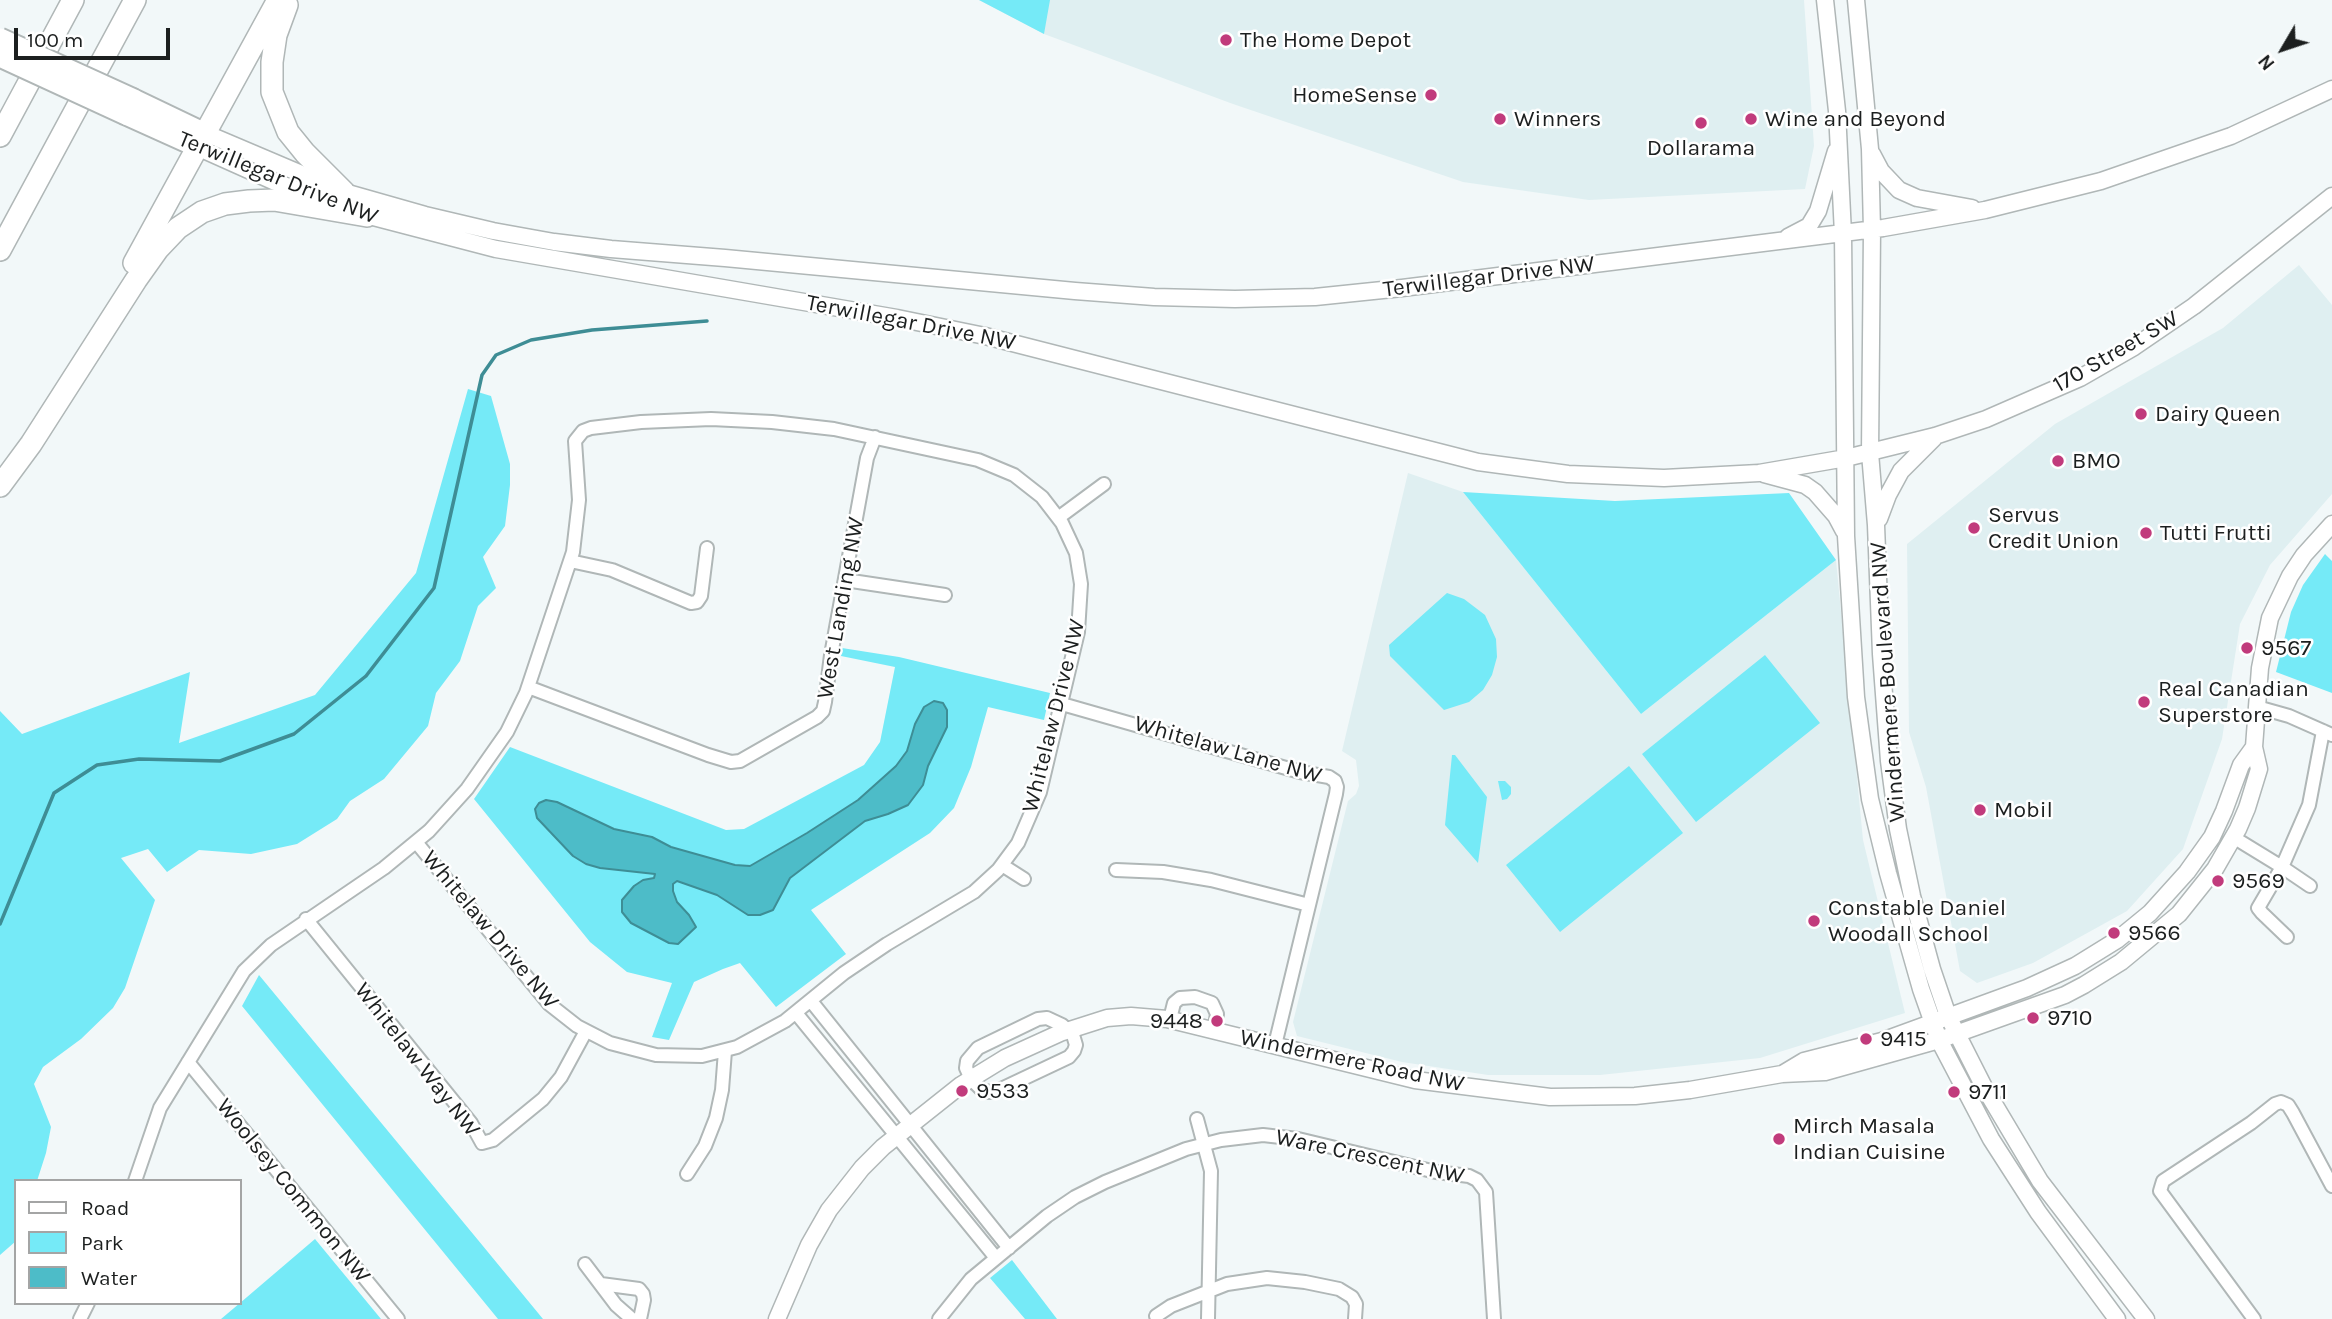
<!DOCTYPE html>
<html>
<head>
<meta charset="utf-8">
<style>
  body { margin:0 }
  #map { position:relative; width:2332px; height:1319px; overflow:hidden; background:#f2f8f9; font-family:Karla,sans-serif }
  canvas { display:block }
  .legend { position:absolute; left:14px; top:1179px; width:228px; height:126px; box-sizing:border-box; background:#fff; border:2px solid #a4a5a5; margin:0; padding:9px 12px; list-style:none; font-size:21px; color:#1c1f1f }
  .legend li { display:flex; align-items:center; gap:14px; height:35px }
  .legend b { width:35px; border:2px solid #a4a5a5 }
  .north { position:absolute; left:2248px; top:14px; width:70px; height:70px; -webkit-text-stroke:5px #fff; paint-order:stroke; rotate:231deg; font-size:19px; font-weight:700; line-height:28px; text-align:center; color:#1c1f1f }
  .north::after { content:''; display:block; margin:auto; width:24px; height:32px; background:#1c1f1f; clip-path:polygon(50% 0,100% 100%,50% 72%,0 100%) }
  .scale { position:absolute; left:14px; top:28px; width:156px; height:32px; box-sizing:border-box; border:4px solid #1c1f1f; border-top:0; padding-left:9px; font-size:21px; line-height:24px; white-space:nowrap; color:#1c1f1f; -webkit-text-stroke:5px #fff; paint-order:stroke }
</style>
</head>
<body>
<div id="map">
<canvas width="2332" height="1319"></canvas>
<ul class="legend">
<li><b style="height:9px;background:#fff"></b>Road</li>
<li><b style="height:19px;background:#75eaf7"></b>Park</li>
<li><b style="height:19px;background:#4dbcc8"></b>Water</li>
</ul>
<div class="north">N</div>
<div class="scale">100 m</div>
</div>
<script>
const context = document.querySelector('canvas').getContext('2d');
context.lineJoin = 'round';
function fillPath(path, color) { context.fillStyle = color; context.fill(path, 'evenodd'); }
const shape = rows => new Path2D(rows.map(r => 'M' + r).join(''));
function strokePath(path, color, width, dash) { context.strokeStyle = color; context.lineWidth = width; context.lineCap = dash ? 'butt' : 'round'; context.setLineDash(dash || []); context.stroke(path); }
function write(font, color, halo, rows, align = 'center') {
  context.font = font + ' Karla,sans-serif'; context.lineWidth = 5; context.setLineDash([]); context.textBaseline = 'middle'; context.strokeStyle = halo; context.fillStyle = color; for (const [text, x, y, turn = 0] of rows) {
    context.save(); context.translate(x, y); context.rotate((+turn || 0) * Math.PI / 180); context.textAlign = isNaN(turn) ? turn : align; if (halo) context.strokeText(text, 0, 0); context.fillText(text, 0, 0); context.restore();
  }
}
const built = shape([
  [979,0,1804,0,1814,146,1805,189,1589,200,1463,182,1233,104,1044,34],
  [2299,265,2332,305,2332,494,2270,565,2240,624,2222,739,2183,849,2127,911,2033,963,1977,983,1960,971,1926,787,1909,732,1907,544,2055,424,2223,328],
  [1408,473,1463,492,1641,714,1836,560,1863,840,1905,1013,1760,1058,1600,1075,1488,1075,1402,1062,1297,1036,1293,1022,1348,801,1356,794,1359,786,1356,760,1342,751]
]);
const green = shape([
  [979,0,1050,0,1044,34],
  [468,389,491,396,510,464,510,485,505,526,483,557,496,588,478,606,460,661,436,693,428,726,384,779,350,801,337,819,297,844,251,854,199,850,167,872,148,849,121,858,155,900,125,988,113,1008,81,1039,43,1067,34,1084,51,1127,46,1153,37,1181,16,1181,16,1241,0,1255,0,711,22,734,190,672,179,743,315,695,416,573],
  [1463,492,1615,501,1789,493,1836,560,1641,714],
  [2325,554,2332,561,2332,693,2276,672,2291,612,2303,585],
  [1447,593,1464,599,1485,615,1496,639,1497,657,1492,675,1483,690,1469,702,1444,710,1390,656,1389,645],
  [842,648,899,657,1050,693,1044,720,988,707,971,767,954,808,930,833,811,910,846,954,776,1007,740,963,723,969,694,982,669,1040,652,1037,672,983,627,972,590,942,474,799,510,747,726,830,744,829,864,765,880,742,895,667,841,656],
  [1765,655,1820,723,1696,822,1642,754],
  [1452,755,1455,755,1487,797,1478,863,1445,825],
  [1629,766,1683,833,1560,932,1506,865],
  [1498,781,1505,781,1511,787,1511,794,1507,799,1502,800],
  [259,975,478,1240,543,1319,498,1319,242,1006],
  [315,1239,381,1319,221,1319,240,1303],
  [1012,1260,1057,1319,1025,1319,990,1278]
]);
const water = shape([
  [934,701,943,703,947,710,947,727,928,766,923,785,908,805,888,814,865,821,790,878,773,910,760,915,748,915,717,895,677,881,673,884,673,891,677,902,689,915,696,927,678,944,669,943,631,923,622,912,622,900,634,886,643,880,654,878,655,874,600,868,586,864,573,856,537,818,535,809,539,803,546,800,557,802,614,829,652,837,671,847,735,865,750,866,807,833,858,800,896,766,907,751,915,724,924,707,934,701]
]);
const stream = shape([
  [0,924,54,793,97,765,139,759,220,761,294,734,366,676,434,588,482,375,496,355,531,340,592,330,707,321]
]);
const street = shape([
  [1058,518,1104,484],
  [570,561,612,570,691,603,697,602,701,596,707,548],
  [845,580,945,595],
  [528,687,708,755,731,762,740,761,817,717,823,711,825,702,831,655,867,458,875,437],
  [1062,704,1300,772,1329,777,1335,781,1337,787,1336,794,1275,1045],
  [2257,707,2289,716,2332,735],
  [2233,837,2282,867,2310,886],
  [1002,865,1024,879],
  [1116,870,1163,872,1211,880,1309,905],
  [306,919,471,1123,482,1143,493,1140,543,1099,561,1077,586,1031],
  [2287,937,2262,913,2258,908,2282,867,2309,805,2323,731],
  [811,1001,1009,1248],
  [796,1013,996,1258],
  [1047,1018,1062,1025,1073,1035,1076,1045,1074,1051,1069,1057,997,1091,989,1092,982,1090,971,1079,966,1068,967,1061,978,1048,1038,1019,1047,1018],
  [1170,1019,1174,1003,1180,998,1195,997,1212,1003,1217,1014,1214,1030],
  [188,1062,398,1319],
  [1197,1119,1211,1171,1208,1319],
  [687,1174,705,1146,716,1118,722,1090,725,1051],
  [135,1181,160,1108,244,971,271,945,384,868,429,831,467,789,507,732,526,693,573,552,579,500,575,441,583,431,591,428,641,422,711,419,772,422,834,429,978,460,1014,475,1042,497,1062,523,1076,553,1081,584,1078,632,1040,792,1018,843,998,870,974,892,887,944,844,973,785,1021,737,1047,702,1056,656,1055,610,1043,577,1026,549,1004,416,842],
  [585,1264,616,1305,632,1319],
  [601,1284,639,1289,643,1294,644,1300,640,1319],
  [1156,1316,1171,1306,1227,1284,1267,1278,1305,1282,1339,1289,1352,1297,1356,1304,1355,1319],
  [80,1319,88,1303],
  [939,1319,971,1279,1047,1216,1075,1197,1105,1182,1186,1149,1221,1140,1263,1135,1298,1139,1436,1172,1469,1176,1477,1180,1486,1192,1494,1319],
  [2254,1319,2160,1191,2163,1181,2251,1123,2275,1104,2281,1102,2288,1105,2293,1113,2332,1186]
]);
const secondary = shape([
  [1825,0,1837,111,1843,234,1846,536,1856,697,1870,799,1888,873,1921,989,1939,1040,1991,1139,2038,1212,2117,1319],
  [1856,0,1870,149,1872,230,1870,453,1876,525,1881,654,1889,761,1898,829,1912,896,1932,969,1948,1016,1984,1087,2040,1181,2146,1319],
  [205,133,344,192,425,215,493,231,554,242,611,249,725,258,1075,291,1154,297,1235,299,1315,297,1402,288,1883,228,1985,210,2101,181,2231,136,2332,89],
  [197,147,273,181,331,203],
  [1872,154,1881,171,1899,190,1917,198,1972,208],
  [358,213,496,249,897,318,985,336,1478,462,1568,474,1664,478,1759,473,1846,458,1935,436,1986,419,2080,378,2134,347,2194,306,2332,196],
  [1788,237,1809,226,1818,211,1836,151],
  [1764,474,1805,485,1815,492,1836,516,1844,531],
  [1879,519,1888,495,1901,471,1934,438],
  [1784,1073,1804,1061,1882,1041,2027,988,2075,966,2117,940,2150,913,2187,872,2212,837,2224,811,2241,765,2254,747],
  [777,1319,809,1245,829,1210,862,1168,883,1147,961,1085,1005,1058,1060,1033,1107,1018,1131,1016,1167,1019,1415,1080,1550,1097,1635,1096,1690,1090,1782,1074,1825,1072,1939,1040,2065,995,2084,985,2121,962,2179,914,2215,869,2238,829,2247,808,2259,769,2254,747,2257,707,2260,668,2270,618,2290,576,2304,555,2332,524]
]);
const primary = shape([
  [134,99,205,133],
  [126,115,197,147]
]);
const highway = shape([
  [287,5,276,35,272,62,272,92,288,132,305,153,344,192],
  [0,136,73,0],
  [0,250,135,0],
  [134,263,278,0],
  [0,486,31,444,136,280,158,249,178,228,202,212,225,204,249,201,274,200,367,216]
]);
const primaryBridge = shape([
  [0,38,134,99],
  [0,57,126,115]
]);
const markers = [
  [1226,40,7,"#c13b7c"],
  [1431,95,7,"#c13b7c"],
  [1500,119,7,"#c13b7c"],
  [1751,119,7,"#c13b7c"],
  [1701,123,7,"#c13b7c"],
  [2141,414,7,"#c13b7c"],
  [2058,461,7,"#c13b7c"],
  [1974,528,7,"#c13b7c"],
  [2146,533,7,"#c13b7c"],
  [2247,648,7,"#c13b7c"],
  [2144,702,7,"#c13b7c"],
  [1980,810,7,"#c13b7c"],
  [2218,881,7,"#c13b7c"],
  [1814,921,7,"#c13b7c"],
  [2114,933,7,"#c13b7c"],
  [2033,1018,7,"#c13b7c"],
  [1217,1021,7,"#c13b7c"],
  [1866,1039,7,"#c13b7c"],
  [962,1091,7,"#c13b7c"],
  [1954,1092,7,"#c13b7c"],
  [1779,1139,7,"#c13b7c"]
];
const poiNames = [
  ["The Home Depot",1240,40],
  ["HomeSense",1417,95,"right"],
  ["Winners",1514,119],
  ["Wine and Beyond",1765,119],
  ["Dollarama",1701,148,"center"],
  ["Dairy Queen",2155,414],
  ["BMO",2072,461],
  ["Servus",1988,515],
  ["Credit Union",1988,541],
  ["Tutti Frutti",2160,533],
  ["9567",2261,648],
  ["Real Canadian",2158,689],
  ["Superstore",2158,715],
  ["Mobil",1994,810],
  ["9569",2232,881],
  ["Constable Daniel",1828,908],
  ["Woodall School",1828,934],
  ["9566",2128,933],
  ["9710",2047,1018],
  ["9448",1203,1021,"right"],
  ["9415",1880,1039],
  ["9533",976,1091],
  ["9711",1968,1092],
  ["Mirch Masala",1793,1126],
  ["Indian Cuisine",1793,1152]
];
const streetNames = [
  ["Terwillegar Drive NW",278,178,22],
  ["Terwillegar Drive NW",1489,277,-7],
  ["Terwillegar Drive NW",911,323,11],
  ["170 Street SW",2116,352,-30],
  ["West Landing NW",841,608,-80],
  ["Windermere Boulevard NW",1888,682,-94],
  ["Whitelaw Drive NW",1054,716,-76],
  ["Whitelaw Lane NW",1228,750,16],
  ["Whitelaw Drive NW",490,930,50],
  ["Whitelaw Way NW",417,1060,52],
  ["Windermere Road NW",1352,1061,12],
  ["Ware Crescent NW",1370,1157,12],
  ["Woolsey Common NW",293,1191,51]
];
fillPath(built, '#dfeff1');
fillPath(green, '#75eaf7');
fillPath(water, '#4dbcc8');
strokePath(water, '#3e8d95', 2);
strokePath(stream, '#3e8d95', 3.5);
strokePath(street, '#b0b7b7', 16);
strokePath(secondary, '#b0b7b7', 19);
strokePath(primary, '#b0b7b7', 23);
strokePath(highway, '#b0b7b7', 24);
strokePath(street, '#fff', 12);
strokePath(secondary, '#fff', 16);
strokePath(primary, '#fff', 19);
strokePath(highway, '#fff', 21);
strokePath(primaryBridge, '#b0b7b7', 23, []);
strokePath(primaryBridge, '#fff', 19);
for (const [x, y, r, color] of markers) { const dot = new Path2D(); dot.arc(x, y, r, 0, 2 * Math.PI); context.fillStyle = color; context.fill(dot); strokePath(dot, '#fff', 2.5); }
write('23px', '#1c1f1f', '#fff', poiNames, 'left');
write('23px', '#1c1f1f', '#fff', streetNames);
</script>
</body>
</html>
